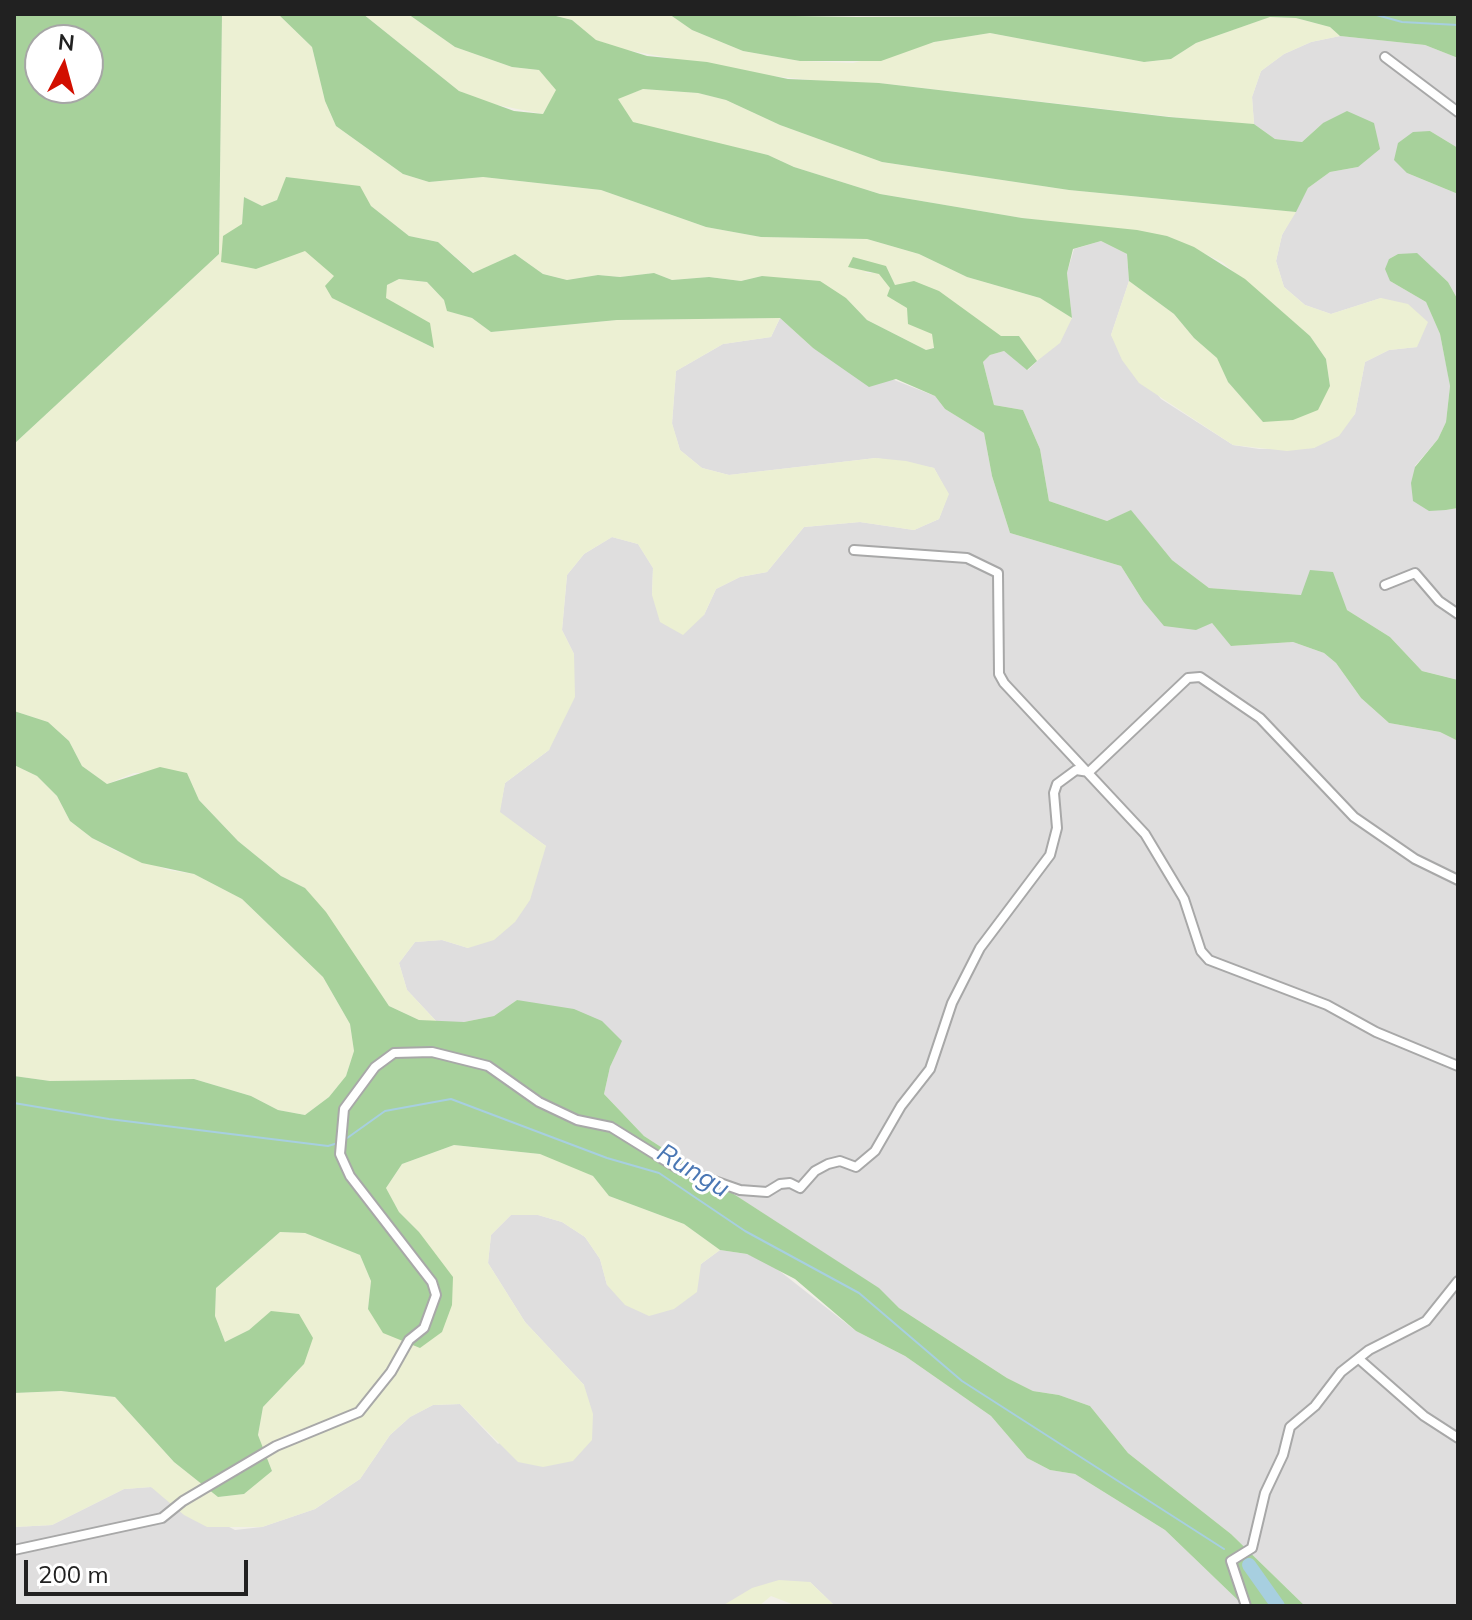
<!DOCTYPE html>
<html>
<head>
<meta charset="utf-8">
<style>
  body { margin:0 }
  #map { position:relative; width:1472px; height:1620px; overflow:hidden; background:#f1efe7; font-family:Mulish,sans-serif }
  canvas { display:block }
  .frame { position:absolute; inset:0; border:16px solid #212121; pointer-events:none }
  .north { position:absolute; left:24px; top:24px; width:80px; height:80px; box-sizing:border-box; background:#fff; border:2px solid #a6a6a6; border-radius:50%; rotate:6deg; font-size:22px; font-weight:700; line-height:32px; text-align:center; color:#212121 }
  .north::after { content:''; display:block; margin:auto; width:28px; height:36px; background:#d20f00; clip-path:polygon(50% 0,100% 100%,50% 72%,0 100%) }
  .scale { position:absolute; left:24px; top:1560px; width:224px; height:36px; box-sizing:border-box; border:4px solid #212121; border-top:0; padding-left:10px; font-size:24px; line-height:28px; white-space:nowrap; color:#212121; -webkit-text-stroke:6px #fff; paint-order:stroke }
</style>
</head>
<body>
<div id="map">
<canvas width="1472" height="1620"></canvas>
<div class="frame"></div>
<div class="north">N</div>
<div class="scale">200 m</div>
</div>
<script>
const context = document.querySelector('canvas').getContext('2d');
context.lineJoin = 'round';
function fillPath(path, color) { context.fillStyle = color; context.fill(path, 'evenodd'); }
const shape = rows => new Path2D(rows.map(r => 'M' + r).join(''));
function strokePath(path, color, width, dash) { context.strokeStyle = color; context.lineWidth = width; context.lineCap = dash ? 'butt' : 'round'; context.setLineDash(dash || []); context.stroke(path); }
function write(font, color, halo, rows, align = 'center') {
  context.font = font + ' Mulish,sans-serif'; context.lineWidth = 6; context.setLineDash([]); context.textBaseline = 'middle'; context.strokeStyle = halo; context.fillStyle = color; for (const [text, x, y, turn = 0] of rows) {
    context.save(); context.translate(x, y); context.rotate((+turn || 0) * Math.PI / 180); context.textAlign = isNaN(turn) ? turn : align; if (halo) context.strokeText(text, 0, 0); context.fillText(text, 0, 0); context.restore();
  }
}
const residential = shape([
  [1340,36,1425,45,1458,58,1458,148,1430,131,1407,173,1458,194,1458,300,1448,282,1417,254,1398,254,1389,259,1390,281,1426,302,1440,334,1447,369,1450,386,1446,422,1438,439,1415,466,1446,510,1458,508,1458,680,1422,671,1390,637,1347,610,1301,595,1209,588,1172,560,1131,511,1107,521,1049,501,1040,449,1023,410,994,405,983,362,990,355,1004,351,1028,370,1037,361,1072,318,1067,273,1074,249,1101,241,1127,254,1129,281,1111,335,1161,399,1233,445,1259,449,1314,448,1355,414,1365,362,1389,350,1417,347,1381,298,1331,314,1305,305,1284,287,1276,261,1282,235,1308,188,1330,172,1358,167,1323,123,1302,142,1275,139,1254,124,1252,97,1261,71,1284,54,1311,42],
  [780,318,813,348,935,396,945,409,984,433,992,476,1010,533,1121,566,1143,601,1212,623,1232,646,1293,642,1324,653,1336,663,1361,698,1389,723,1440,732,1458,741,1458,1606,1305,1606,1231,1534,1128,1453,1090,1406,1059,1395,1033,1391,1007,1378,899,1308,878,1288,644,1136,604,1094,610,1067,621,1042,517,1000,494,1016,464,1022,437,1022,407,990,399,963,415,942,442,940,468,948,546,846,499,813,505,783,549,750,574,654,562,630,567,575,584,554,612,537,638,544,653,568,652,595,704,615,716,589,740,577,767,572,804,527,860,522,914,530,939,519,948,494,934,468,876,458,729,475,702,468,680,450,672,424,676,371,723,344,771,337],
  [511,1215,538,1215,562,1222,585,1237,600,1259,607,1285,701,1264,720,1250,747,1254,772,1265,856,1331,905,1356,991,1416,1027,1458,1050,1470,1075,1474,1165,1530,1244,1606,835,1606,810,1582,722,1606,14,1606,14,1527,52,1525,124,1489,151,1487,235,1530,262,1527,315,1509,360,1479,390,1435,410,1417,433,1405,460,1404,498,1444,584,1385,525,1322,488,1263,491,1235]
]);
const farmland = shape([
  [222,14,278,14,312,47,325,101,336,126,403,174,429,182,483,177,601,190,706,227,761,237,867,239,919,254,967,277,1040,298,1072,318,1060,343,1037,361,1019,336,1001,337,895,285,886,266,864,273,879,273,932,334,935,347,926,350,867,320,846,298,762,276,741,281,709,277,672,280,654,273,620,277,598,275,567,280,543,274,515,254,474,273,438,242,409,236,371,206,311,182,287,177,277,200,262,206,244,197,242,224,256,269,305,250,326,266,381,320,433,348,385,298,387,285,399,279,427,282,444,300,448,311,472,318,491,332,617,320,780,318,771,337,723,344,676,371,672,423,680,450,702,468,729,475,876,458,906,461,934,468,949,494,939,519,914,530,860,522,804,527,767,572,740,577,716,589,704,615,683,635,660,622,652,595,653,568,638,544,612,537,584,554,567,575,562,630,574,654,575,697,549,750,505,783,500,812,546,846,530,900,515,922,494,940,468,948,442,940,415,942,399,963,407,990,437,1022,419,1020,389,1006,305,888,281,876,238,841,199,800,187,773,134,773,107,784,82,766,69,741,48,722,14,711,14,444,219,254],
  [363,14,408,14,455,47,512,67,539,70,557,90,543,114,487,103,459,91],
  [548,14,669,14,692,30,743,51,800,61,853,63,934,42,990,33,1144,62,1171,59,1196,43,1269,17,1296,18,1330,27,1340,36,1311,42,1284,54,1261,71,1252,97,1254,124,1226,123,879,83,852,84,761,75,621,49,595,40,572,20],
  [643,89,698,93,726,100,780,125,882,162,1069,190,1296,212,1282,235,1276,261,1284,287,1305,305,1331,314,1381,298,1408,304,1428,322,1417,347,1389,350,1365,362,1355,414,1339,436,1314,448,1287,451,1233,445,1139,383,1122,360,1111,335,1129,281,1174,314,1194,338,1218,358,1228,382,1263,422,1330,386,1326,359,1310,336,1222,262,1167,236,1022,218,880,194,794,167,768,155,658,130,632,122,617,98],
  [14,765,37,776,57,796,70,821,92,838,116,851,168,870,194,874,242,899,323,977,350,1024,354,1051,346,1076,329,1097,305,1115,278,1110,251,1096,194,1079,50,1081,14,1076],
  [454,1145,540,1154,566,1162,593,1176,609,1196,684,1224,720,1250,701,1264,697,1292,674,1309,649,1316,625,1305,607,1285,600,1259,585,1237,562,1222,538,1215,511,1215,491,1235,488,1263,525,1322,584,1385,593,1414,592,1440,573,1461,543,1467,518,1462,460,1404,433,1405,410,1417,390,1435,360,1479,315,1509,262,1527,207,1527,184,1515,151,1487,124,1489,52,1525,14,1527,14,1393,61,1391,115,1397,174,1462,218,1497,244,1494,272,1471,258,1435,263,1407,304,1364,272,1311,249,1330,225,1342,215,1316,216,1288,280,1232,305,1233,360,1255,371,1281,368,1309,434,1255,419,1232,399,1212,386,1188,402,1164],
  [779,1580,810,1582,835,1606,797,1606,771,1596,759,1606,722,1606,752,1588]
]);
const forest = shape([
  [14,14,222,14,219,254,14,444],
  [88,40,88,88,40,88,40,40],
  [278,14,363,14,459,91,514,111,543,114,556,90,539,70,512,67,455,47,408,14,548,14,572,20,596,40,647,56,707,62,788,79,879,83,1169,117,1254,124,1275,139,1302,142,1323,123,1347,111,1374,123,1380,149,1358,167,1330,172,1308,188,1296,212,1069,190,882,162,780,125,726,100,698,93,643,89,618,99,633,122,768,155,794,167,880,194,1022,218,1137,230,1167,236,1194,247,1245,279,1310,336,1326,359,1330,386,1318,410,1293,420,1263,422,1228,382,1217,358,1194,338,1174,314,1129,281,1127,254,1101,241,1073,249,1067,273,1072,318,1040,298,967,277,919,254,867,239,761,237,706,227,601,190,483,177,429,182,403,174,336,126,325,101,312,47],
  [669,14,857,17,1458,14,1458,58,1425,45,1340,36,1330,27,1296,18,1270,17,1196,43,1171,59,1144,62,990,33,934,42,881,61,800,61,743,51,692,30],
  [1430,131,1458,148,1458,194,1407,173,1394,160,1398,143,1413,132],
  [286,177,360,186,371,206,409,236,438,242,473,273,515,254,543,274,567,280,598,275,620,277,654,273,672,280,709,277,741,281,762,276,820,281,846,298,867,320,926,350,934,348,932,334,908,324,907,308,887,296,890,288,879,274,848,267,853,257,886,266,895,285,914,281,939,291,1001,336,1019,336,1037,361,1027,370,1004,351,990,355,983,362,994,405,1023,410,1040,449,1049,501,1107,521,1131,510,1172,560,1209,588,1301,595,1310,570,1333,572,1347,610,1390,637,1422,671,1458,680,1458,741,1440,732,1389,723,1361,698,1336,663,1324,653,1293,642,1231,646,1212,623,1196,630,1164,626,1143,601,1121,566,1010,533,992,476,984,433,945,409,935,396,896,379,869,387,813,348,780,318,617,320,491,332,472,318,447,311,444,300,427,282,399,279,387,285,386,298,430,323,434,348,332,298,325,286,334,276,305,251,256,269,221,262,223,236,242,224,244,197,262,206,277,200],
  [1417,253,1448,282,1458,300,1458,508,1446,510,1429,511,1413,501,1411,483,1415,467,1438,439,1446,422,1450,386,1440,334,1426,302,1390,281,1385,269,1389,259,1398,254],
  [14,711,48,722,69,741,82,766,107,784,160,767,187,773,199,800,238,841,281,876,305,888,326,912,389,1006,419,1020,464,1022,494,1016,517,1000,574,1009,602,1021,622,1041,610,1067,604,1094,644,1136,879,1288,899,1308,1007,1378,1033,1391,1059,1395,1090,1406,1128,1453,1231,1534,1305,1606,1244,1606,1165,1530,1075,1474,1050,1470,1027,1458,991,1416,905,1356,856,1331,795,1279,747,1254,720,1250,684,1224,609,1196,593,1176,540,1154,454,1145,402,1164,386,1188,399,1212,419,1232,453,1277,452,1305,442,1332,420,1348,383,1333,368,1309,371,1281,360,1255,305,1233,280,1232,216,1288,215,1316,225,1342,249,1330,271,1311,299,1314,313,1338,304,1364,263,1407,258,1435,272,1471,244,1494,218,1497,174,1462,115,1397,61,1391,14,1393,14,1076,50,1081,194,1079,251,1096,278,1110,305,1115,329,1097,346,1076,354,1051,350,1024,323,977,242,899,194,874,142,863,92,838,70,821,57,796,37,776,14,765]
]);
const stream = shape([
  [1373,14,1402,22,1458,25],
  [14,1103,109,1119,328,1146,338,1143],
  [343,1141,385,1111,451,1099,607,1158,659,1173,745,1231,859,1293,962,1381,1224,1549]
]);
const river = shape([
  [1249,1565,1278,1606]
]);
const minor = shape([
  [1385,57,1458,112],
  [854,550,967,558,998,573,999,674,1004,683,1145,834,1184,899,1201,951,1209,960,1327,1005,1376,1032,1458,1066],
  [1385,585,1415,573,1439,601,1458,614],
  [1359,1359,1424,1416,1458,1438],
  [14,1550,162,1518,183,1501,276,1446,359,1412,391,1372,409,1340,424,1328,436,1295,432,1282,350,1176,340,1154,344,1109,375,1067,394,1053,432,1052,488,1066,539,1102,577,1120,611,1127,677,1168,740,1190,767,1192,780,1184,790,1183,800,1188,815,1171,828,1164,840,1161,856,1167,875,1151,901,1106,930,1069,952,1003,980,948,1050,855,1057,828,1054,793,1057,784,1076,770,1089,772,1188,678,1200,677,1260,718,1354,817,1415,859,1458,880],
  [1246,1606,1231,1561,1252,1548,1265,1493,1283,1455,1290,1427,1315,1406,1341,1372,1369,1350,1426,1321,1458,1281]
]);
const waterNames = [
  ["Rungu",693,1171,31]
];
fillPath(residential, '#dfdede');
fillPath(farmland, '#ecf0d3');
fillPath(forest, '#a7d19b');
strokePath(stream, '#a7cfe0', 2);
strokePath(river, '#a7cfe0', 14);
strokePath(minor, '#a8a8a8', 12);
strokePath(minor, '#fff', 8);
write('italic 26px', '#4a77b4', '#fff', waterNames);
</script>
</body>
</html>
